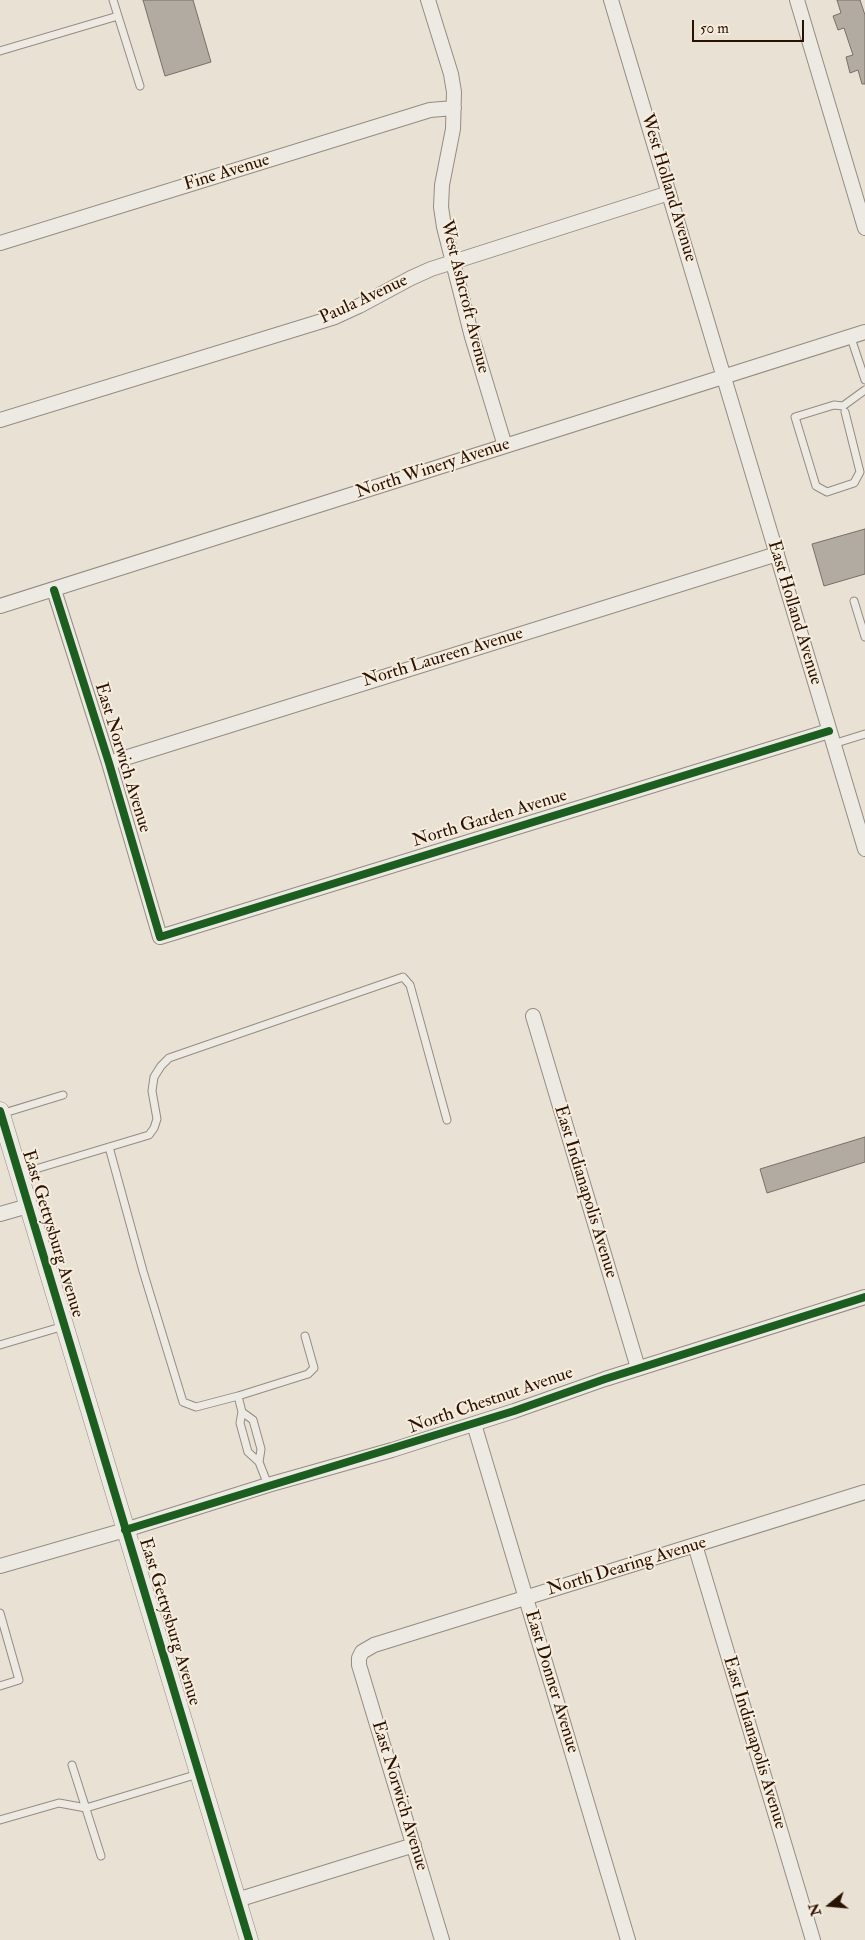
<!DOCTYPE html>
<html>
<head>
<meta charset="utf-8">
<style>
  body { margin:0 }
  #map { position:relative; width:865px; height:1940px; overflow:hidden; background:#e9e1d4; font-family:"IM FELL Double Pica",serif }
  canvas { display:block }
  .north { position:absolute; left:805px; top:1880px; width:50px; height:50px; -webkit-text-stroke:4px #f6edde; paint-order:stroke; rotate:253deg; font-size:14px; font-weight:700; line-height:20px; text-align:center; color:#2a1100 }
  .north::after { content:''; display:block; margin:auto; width:18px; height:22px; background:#2a1100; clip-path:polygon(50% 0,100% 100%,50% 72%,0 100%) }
  .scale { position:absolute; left:692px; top:20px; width:112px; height:22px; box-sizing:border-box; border:2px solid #2a1100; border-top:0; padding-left:6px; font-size:15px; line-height:18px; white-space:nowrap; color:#2a1100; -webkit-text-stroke:4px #f6edde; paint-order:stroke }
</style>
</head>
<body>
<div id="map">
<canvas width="865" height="1940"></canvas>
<div class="north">N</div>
<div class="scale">50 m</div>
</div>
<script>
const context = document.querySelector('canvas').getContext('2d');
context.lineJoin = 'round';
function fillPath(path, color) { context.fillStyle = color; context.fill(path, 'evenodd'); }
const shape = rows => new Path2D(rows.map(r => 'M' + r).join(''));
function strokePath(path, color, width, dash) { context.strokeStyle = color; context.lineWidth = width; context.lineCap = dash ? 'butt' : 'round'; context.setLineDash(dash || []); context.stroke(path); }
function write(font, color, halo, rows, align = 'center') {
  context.font = font + ' "IM FELL Double Pica",serif'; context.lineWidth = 4; context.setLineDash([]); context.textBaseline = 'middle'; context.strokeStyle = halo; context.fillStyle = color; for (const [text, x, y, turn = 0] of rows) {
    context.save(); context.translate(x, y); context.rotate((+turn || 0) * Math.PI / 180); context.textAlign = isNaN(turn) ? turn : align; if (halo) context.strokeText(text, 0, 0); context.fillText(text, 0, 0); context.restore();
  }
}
const building = shape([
  [143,0,193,0,211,62,165,76,143,0],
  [837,0,860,0,865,15,865,84,862,84,858,70,850,73,846,57,853,55,844,28,838,30,833,16,841,13,837,0],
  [865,529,865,574,824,586,812,544,865,529],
  [865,1137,865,1162,767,1193,760,1169,865,1137]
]);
const service = shape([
  [118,16,140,86],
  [0,51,118,16,113,0],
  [850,335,865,380],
  [845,412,860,472,854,483,827,492,816,486,795,417,834,405,843,406,865,390],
  [854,601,865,637],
  [833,744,865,734],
  [1,1114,63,1095],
  [109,1147,143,1271,183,1402,196,1407,238,1396,242,1412,240,1423,248,1452,259,1462],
  [19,1174,149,1135,154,1128,157,1119,152,1091,154,1077,161,1066,169,1058,403,977,410,985,447,1120],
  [0,1345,64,1326],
  [238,1396,308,1374,314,1368,305,1336],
  [242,1412,253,1420,261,1449,259,1462,268,1485],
  [0,1613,19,1680,0,1686],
  [72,1765,101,1856],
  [0,1820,59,1803,86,1808,198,1774]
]);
const minor = shape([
  [428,0,451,74,454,92,453,129,442,185,441,207,444,227,472,337,505,446],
  [611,0,865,849],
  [797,0,865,228],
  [0,243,430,110,454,108],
  [0,420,335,317,359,306,411,278,431,269,669,193],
  [54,590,109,763,160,937,829,731],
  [0,606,865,332],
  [109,763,777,554],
  [533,1016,638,1368],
  [0,1214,28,1206],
  [474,1424,628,1940],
  [695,1545,813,1940],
  [0,1566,125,1530,268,1485,392,1450,514,1411,605,1379,865,1297],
  [237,1900,414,1845],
  [442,1940,359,1665,359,1658,362,1652,374,1645,865,1492]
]);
const tertiary = shape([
  [0,1111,249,1940]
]);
const cycleway = shape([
  [54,590,109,763,160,937,829,731],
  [0,1111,249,1940],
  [125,1530,514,1411,605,1379,865,1297]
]);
const streetNames = [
  ["Fine Avenue",227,173,-17],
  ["West Holland Avenue",668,188,73],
  ["West Ashcroft Avenue",464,297,76],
  ["Paula Avenue",364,300,-25],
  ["North Winery Avenue",433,469,-18],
  ["East Holland Avenue",794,613,73],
  ["North Laureen Avenue",443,658,-17],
  ["East Norwich Avenue",122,758,73],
  ["North Garden Avenue",490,819,-17],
  ["East Indianapolis Avenue",585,1192,73],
  ["East Gettysburg Avenue",52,1234,73],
  ["North Chestnut Avenue",491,1401,-19],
  ["North Dearing Avenue",627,1567,-17],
  ["East Gettysburg Avenue",169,1622,73],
  ["East Donner Avenue",551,1682,73],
  ["East Indianapolis Avenue",754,1743,73],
  ["East Norwich Avenue",399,1796,73]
];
fillPath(building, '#b1aba1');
strokePath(building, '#787067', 1);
strokePath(service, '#948c83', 9);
strokePath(minor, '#948c83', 16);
strokePath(tertiary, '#948c83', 19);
strokePath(service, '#edeae3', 7);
strokePath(minor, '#edeae3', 14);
strokePath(tertiary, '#edeae3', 18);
strokePath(cycleway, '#1b5e20', 8);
write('18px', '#2a1100', '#f6edde', streetNames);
</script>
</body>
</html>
